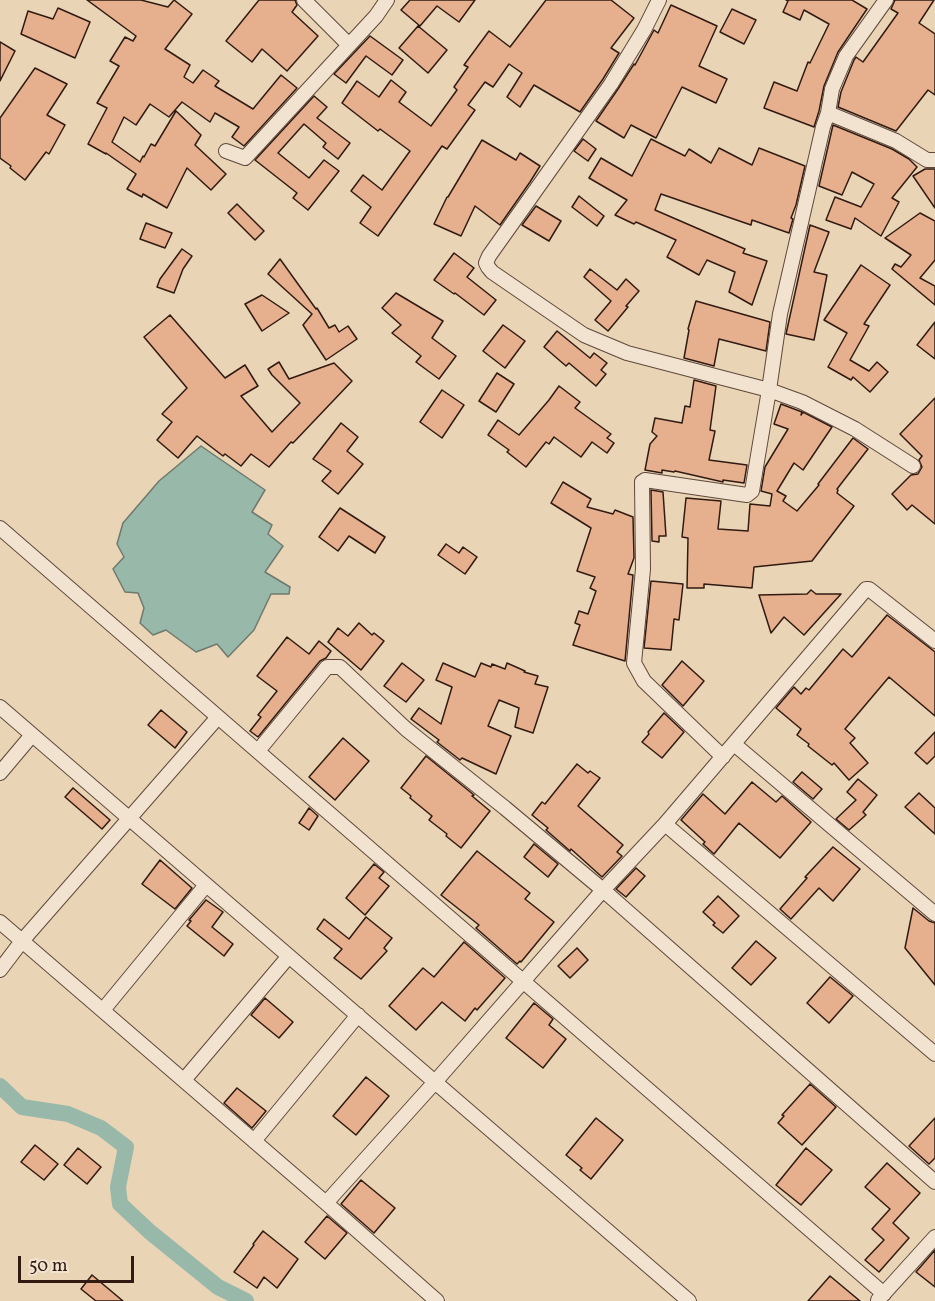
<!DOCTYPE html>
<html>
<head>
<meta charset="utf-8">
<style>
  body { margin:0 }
  #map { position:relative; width:935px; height:1301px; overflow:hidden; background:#e9d4b5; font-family:Vollkorn,serif }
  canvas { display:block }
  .scale { position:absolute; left:18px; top:1256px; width:116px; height:27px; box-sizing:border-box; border:3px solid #311a12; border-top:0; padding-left:8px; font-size:18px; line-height:21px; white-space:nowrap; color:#311a12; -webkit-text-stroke:4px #f1e3cf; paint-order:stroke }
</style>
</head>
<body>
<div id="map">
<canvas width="935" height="1301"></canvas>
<div class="scale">50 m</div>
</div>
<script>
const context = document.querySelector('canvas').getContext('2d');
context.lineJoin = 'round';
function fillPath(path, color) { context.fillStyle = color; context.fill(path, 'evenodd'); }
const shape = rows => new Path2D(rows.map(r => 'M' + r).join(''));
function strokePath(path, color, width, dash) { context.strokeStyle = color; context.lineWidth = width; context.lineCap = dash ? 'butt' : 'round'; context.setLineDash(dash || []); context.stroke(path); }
const water = shape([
  [201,446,265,490,252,512,272,525,268,534,283,546,265,572,290,587,289,594,271,594,254,630,228,657,217,644,196,652,166,630,153,635,140,623,144,608,138,593,125,592,113,569,124,557,117,544,123,523,159,481,201,446]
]);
const canal = shape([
  [0,1086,22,1107,68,1114,101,1128,126,1147,118,1187,120,1204,150,1232,218,1287,246,1301]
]);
const building = shape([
  [87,0,141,0,168,7,174,0,192,14,165,49,190,65,184,77,193,83,203,70,219,81,215,86,253,109,281,75,297,88,244,146,232,137,239,127,215,113,210,122,182,102,169,117,150,104,136,125,124,117,112,142,140,162,143,156,144,157,151,144,155,146,176,111,201,135,195,145,226,174,211,190,187,168,167,208,143,194,142,197,127,189,136,174,106,153,106,154,88,144,107,108,97,103,119,66,110,61,125,37,133,41,136,36,87,0],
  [259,0,295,0,297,5,292,12,318,36,287,71,262,49,252,62,226,41,259,0],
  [410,0,475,0,459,22,437,6,420,26,401,10,410,0],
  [546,0,611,0,634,18,611,48,619,53,603,79,580,112,534,85,520,107,507,97,522,73,509,64,493,87,485,82,468,105,475,110,447,149,442,146,378,236,360,223,371,207,351,191,363,175,382,190,410,151,380,129,378,131,342,103,357,81,379,97,391,80,406,92,399,102,431,126,457,90,454,87,468,67,464,65,489,31,510,47,546,0],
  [786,0,852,0,867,9,838,52,824,86,819,111,814,127,764,108,774,82,797,91,808,62,810,63,829,24,804,10,800,20,783,12,788,1,786,0],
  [895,0,934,0,919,23,935,34,935,95,928,90,896,131,838,107,841,92,854,60,856,57,863,62,898,13,891,9,895,0],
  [671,5,717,26,699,66,727,79,716,103,682,87,656,138,631,125,624,138,596,121,618,89,634,64,635,65,654,30,658,33,671,5],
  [58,8,90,22,75,58,21,34,28,11,53,19,58,8],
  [732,9,756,20,744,44,720,32,732,9],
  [418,26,447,50,428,73,399,48,418,26],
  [370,36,403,60,392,75,366,56,346,83,334,74,370,36],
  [0,42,15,51,0,81,0,42],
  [35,68,67,84,47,115,65,125,49,154,46,152,25,180,10,168,11,166,0,158,0,118,35,68],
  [314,96,327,107,317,118,350,143,338,159,323,147,326,143,304,124,278,153,309,178,324,160,339,171,308,210,293,198,297,193,255,160,314,96],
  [833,125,892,149,909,159,917,167,892,198,899,202,881,236,855,218,851,229,826,220,835,197,861,207,874,184,852,172,842,195,819,186,833,125],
  [583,139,596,149,588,161,574,151,583,139],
  [651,139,685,156,689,149,711,163,719,148,752,165,759,148,805,166,796,205,791,218,793,219,789,233,752,220,751,225,661,194,655,210,745,249,743,253,767,261,752,305,729,292,735,272,707,260,699,275,667,257,676,240,636,222,634,224,615,215,627,200,589,178,601,158,632,176,651,139],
  [482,140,516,160,520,153,540,166,530,182,500,225,475,206,461,236,434,224,447,197,448,197,482,140],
  [925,169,935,169,935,208,913,176,925,169],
  [579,196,604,216,597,226,572,207,579,196],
  [237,204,264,231,255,240,228,213,237,204],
  [536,206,561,221,549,241,522,225,536,206],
  [920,213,935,221,935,260,920,278,935,286,935,305,892,269,895,264,901,267,911,255,885,238,920,213],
  [146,223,172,233,165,248,140,239,146,223],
  [810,225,829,232,814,272,827,275,814,340,786,334,810,225],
  [182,249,192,256,183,269,174,293,157,287,160,279,182,249],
  [454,253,474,268,467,277,496,300,484,315,455,293,454,294,434,280,454,253],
  [280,259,316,309,317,308,329,328,335,325,339,332,348,326,357,339,326,360,303,325,312,314,268,274,280,259],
  [861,265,890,285,864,324,869,326,850,360,869,371,877,362,888,372,870,392,853,377,851,380,828,367,847,333,824,320,861,265],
  [590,269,617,290,626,279,639,291,626,306,628,307,608,331,595,320,611,301,584,277,590,269],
  [396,293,443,321,432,338,456,356,439,379,416,362,421,356,392,333,401,325,382,308,396,293],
  [262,295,289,313,262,331,245,304,262,295],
  [696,301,770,322,766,351,719,339,714,366,684,358,689,330,688,329,696,301],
  [170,315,225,378,245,365,258,386,241,396,272,432,300,403,272,375,268,369,279,362,289,379,334,363,352,381,293,443,291,442,269,467,251,454,241,466,225,454,223,456,197,436,178,458,157,440,172,422,162,414,187,388,144,337,170,315],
  [935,322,935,359,917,345,935,322],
  [503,325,525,341,505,368,483,351,503,325],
  [557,331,590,358,594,353,607,363,601,370,606,374,596,386,569,363,566,366,544,347,557,331],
  [497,373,514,384,496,412,479,401,497,373],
  [694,380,716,386,710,430,715,431,709,460,747,465,744,483,723,480,723,482,675,471,674,472,662,470,662,473,645,470,650,444,657,436,652,432,655,418,682,423,685,406,690,407,694,380],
  [559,386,580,402,575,408,611,434,607,438,614,443,607,453,592,442,581,457,554,437,549,444,546,442,526,467,507,452,509,450,488,435,498,420,519,435,549,400,559,386],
  [442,390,464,405,442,438,420,422,442,390],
  [935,398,935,524,912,505,907,510,892,494,911,475,918,474,922,467,919,460,922,456,900,434,935,398],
  [781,404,802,412,801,415,803,412,832,427,803,470,794,463,777,491,786,496,783,501,797,511,819,485,818,484,853,438,868,449,837,489,838,490,837,493,854,506,812,561,754,567,752,588,704,584,704,588,687,588,688,538,682,537,686,498,721,501,718,529,748,531,750,504,770,506,772,494,761,491,765,467,788,429,774,424,781,404],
  [341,423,358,437,347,451,363,464,338,494,322,481,331,471,313,459,341,423],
  [563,482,591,499,587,507,613,514,615,510,633,517,634,558,628,574,633,575,625,661,573,645,580,625,575,623,579,611,588,614,596,591,590,588,595,577,577,571,591,528,551,503,563,482],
  [651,490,663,492,666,536,659,536,659,542,652,541,651,490],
  [340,508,385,537,375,553,349,536,338,551,319,537,340,508],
  [446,544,459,553,463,547,477,557,465,574,438,555,446,544],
  [651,581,683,584,679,620,674,619,671,650,644,648,651,581],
  [811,590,816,594,841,594,804,635,784,617,771,633,759,595,807,594,811,590],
  [887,615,935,652,935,716,889,677,845,729,855,738,850,743,868,763,849,780,834,763,832,765,808,746,809,744,797,735,801,729,776,708,794,687,801,694,806,688,809,690,843,649,852,657,887,615],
  [359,623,372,635,374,633,384,641,361,670,328,642,338,628,348,636,359,623],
  [287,637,309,654,319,641,331,651,326,658,320,661,258,737,250,731,261,717,258,715,277,691,257,676,287,637],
  [682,661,704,681,683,706,662,685,682,661],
  [402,663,424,680,406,702,384,686,402,663],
  [443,663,475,677,481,663,491,667,492,664,505,669,507,663,525,671,524,672,538,676,535,684,548,687,533,733,515,727,519,708,499,700,488,726,511,736,496,774,462,758,460,760,437,742,439,740,411,719,419,708,441,724,452,687,436,680,443,663],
  [161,710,187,732,175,748,148,725,161,710],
  [664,713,684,732,662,758,642,742,649,734,648,732,664,713],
  [935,732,935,756,927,764,915,753,935,732],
  [343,738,369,761,335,800,309,777,343,738],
  [426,756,474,795,472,796,490,811,461,848,446,836,447,834,429,820,432,816,410,798,411,796,401,788,426,756],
  [577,764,588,773,590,771,600,778,578,806,623,845,617,852,622,856,602,877,571,849,570,851,546,830,548,828,532,815,542,802,545,804,577,764],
  [802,772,822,789,813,799,793,782,802,772],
  [858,779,877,795,863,812,866,815,849,830,836,819,856,800,847,792,858,779],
  [752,782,776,802,782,796,811,822,780,858,739,823,714,854,703,844,705,842,681,820,703,794,725,814,752,782],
  [73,788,110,820,102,829,65,797,73,788],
  [919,793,935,808,935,834,905,807,919,793],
  [309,808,318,816,309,830,299,823,309,808],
  [534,844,558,864,548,877,524,857,534,844],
  [833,847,860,869,833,901,819,888,791,919,780,909,807,878,805,877,833,847],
  [477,851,530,893,525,899,554,922,521,962,520,961,517,964,476,928,479,925,441,895,477,851],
  [160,860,192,888,175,909,142,884,160,860],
  [374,864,384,872,379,878,389,886,365,915,346,898,374,864],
  [636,868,645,876,626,897,616,889,636,868],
  [718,896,739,916,723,933,713,925,715,923,703,912,718,896],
  [206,900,223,912,212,927,233,944,224,956,187,926,191,921,189,920,206,900],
  [913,908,929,921,935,923,935,985,905,948,913,908],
  [366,917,392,938,384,948,387,951,361,979,334,958,342,949,317,929,324,919,349,939,366,917],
  [756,941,776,958,751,985,732,968,756,941],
  [464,942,505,978,477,1010,475,1008,465,1021,442,1002,416,1030,389,1006,423,968,434,977,464,942],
  [577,948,588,960,570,978,558,966,577,948],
  [830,977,853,996,829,1023,807,1003,830,977],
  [265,998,293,1022,279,1038,251,1015,265,998],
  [534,1003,553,1019,549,1025,566,1039,543,1068,506,1038,534,1003],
  [366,1077,389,1096,356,1135,333,1116,366,1077],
  [810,1084,836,1107,802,1145,778,1123,784,1116,782,1115,810,1084],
  [237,1088,266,1111,252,1128,224,1103,237,1088],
  [596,1118,623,1140,591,1179,580,1170,582,1168,566,1155,596,1118],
  [935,1118,935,1158,929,1164,909,1146,935,1118],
  [35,1145,58,1164,44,1180,21,1162,35,1145],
  [78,1148,101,1167,87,1184,64,1165,78,1148],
  [806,1148,832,1170,801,1205,776,1185,806,1148],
  [887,1163,920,1193,893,1223,909,1238,879,1272,865,1260,884,1240,872,1229,890,1209,865,1187,887,1163],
  [361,1180,395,1208,374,1233,341,1204,361,1180],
  [327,1216,347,1233,325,1259,305,1242,327,1216],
  [263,1231,298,1259,277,1288,264,1277,257,1288,234,1272,254,1245,253,1244,263,1231],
  [935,1250,935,1287,916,1272,935,1250],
  [92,1275,123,1301,96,1301,81,1289,92,1275],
  [830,1276,860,1301,808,1301,830,1276]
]);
const minor = shape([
  [304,0,349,45],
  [659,0,644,30,611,84,489,256,486,263,488,267,492,272,584,335,627,353,769,390,802,402,855,429,913,466],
  [828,113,896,141,927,160,935,160],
  [226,151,245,158,376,16,387,0],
  [0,528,884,1294],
  [0,707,689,1301],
  [734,744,935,914],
  [258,751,327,667,340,667,406,729,505,808,603,890,935,1182],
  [723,757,644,681,634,663,643,569,642,482,645,480,747,495,752,491,769,390,780,314,823,127,828,113,832,89,846,56,886,0],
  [0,773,32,735],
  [665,824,935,1054],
  [0,922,326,1203,437,1301],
  [0,970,22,941,218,717],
  [103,1010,206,885],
  [184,1080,289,956],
  [254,1141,358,1015],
  [326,1203,435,1082,603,890,665,824,866,589,869,589,935,641],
  [878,1300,935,1237]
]);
fillPath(water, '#98b8aa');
strokePath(water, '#6f796d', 1.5);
strokePath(canal, '#98b8aa', 16);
fillPath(building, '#e6b08e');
strokePath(building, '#311a12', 1.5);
strokePath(minor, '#5f483b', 16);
strokePath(minor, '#f1e3cf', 14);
</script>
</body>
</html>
